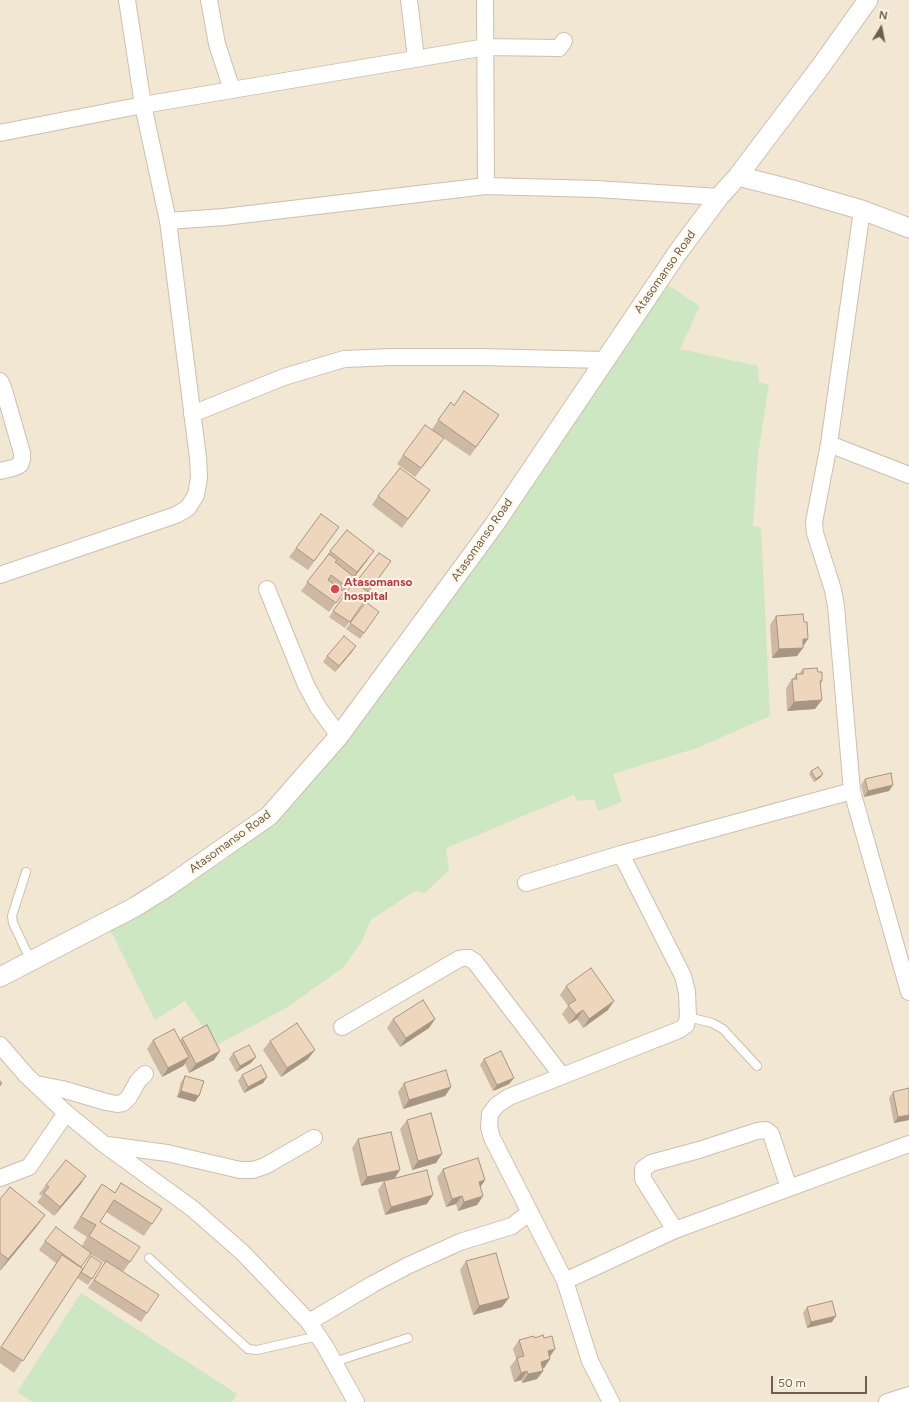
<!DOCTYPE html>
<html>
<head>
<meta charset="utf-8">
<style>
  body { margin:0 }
  #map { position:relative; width:909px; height:1402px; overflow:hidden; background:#fbf4e4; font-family:Figtree,sans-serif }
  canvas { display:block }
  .north { position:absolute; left:861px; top:8px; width:40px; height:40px; -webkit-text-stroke:3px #fef8ea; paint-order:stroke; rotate:10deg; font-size:11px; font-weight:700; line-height:16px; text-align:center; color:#715d4b }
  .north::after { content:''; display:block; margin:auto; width:14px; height:18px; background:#715d4b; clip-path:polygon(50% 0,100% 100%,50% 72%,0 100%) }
  .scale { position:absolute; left:771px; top:1376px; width:96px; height:18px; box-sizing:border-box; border:2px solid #715d4b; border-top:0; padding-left:5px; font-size:12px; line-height:14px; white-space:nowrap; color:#715d4b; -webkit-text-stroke:3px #fef8ea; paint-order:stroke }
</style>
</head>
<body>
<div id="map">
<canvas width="909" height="1402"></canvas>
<div class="north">N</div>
<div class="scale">50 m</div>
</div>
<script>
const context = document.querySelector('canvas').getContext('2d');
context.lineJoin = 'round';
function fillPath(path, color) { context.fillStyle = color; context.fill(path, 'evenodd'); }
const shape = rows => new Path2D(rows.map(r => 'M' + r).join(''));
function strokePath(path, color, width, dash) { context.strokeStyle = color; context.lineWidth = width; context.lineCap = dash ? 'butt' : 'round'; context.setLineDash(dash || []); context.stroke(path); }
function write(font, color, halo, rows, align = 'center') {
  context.font = font + ' Figtree,sans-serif'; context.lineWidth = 4; context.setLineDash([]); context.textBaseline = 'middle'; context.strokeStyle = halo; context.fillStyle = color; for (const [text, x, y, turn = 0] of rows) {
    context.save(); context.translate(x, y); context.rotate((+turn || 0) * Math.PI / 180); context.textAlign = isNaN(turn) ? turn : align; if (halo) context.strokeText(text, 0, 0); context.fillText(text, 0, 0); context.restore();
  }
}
const residential = shape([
  [0,0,909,0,909,1402,0,1402]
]);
const green = shape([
  [663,282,700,306,680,349,758,366,759,382,769,385,758,454,753,526,761,527,770,716,697,748,613,774,622,802,598,811,594,799,577,801,574,795,446,848,449,870,425,893,415,891,371,920,362,941,344,967,286,1008,215,1046,185,1001,155,1020,114,937,106,926,153,905,227,859,276,817],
  [81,1293,237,1394,232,1402,33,1402,17,1392]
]);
const service = shape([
  [26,872,12,916,13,923,31,961],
  [688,1017,712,1023,723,1029,757,1066],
  [149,1258,248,1349,257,1350,318,1336],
  [334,1362,408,1338]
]);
const minor = shape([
  [127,0,143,105,168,221,224,217,486,186,596,189,719,197],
  [209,0,217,44,232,90],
  [409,0,416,58],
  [485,0,486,186],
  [0,133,143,105,486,47,559,48,564,41],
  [862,210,829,444,814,522,815,533,833,590,836,606,852,791,909,992],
  [0,381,3,387,22,453,22,459,20,465,13,468,0,471],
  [192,414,284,377,344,359,392,357,480,357,604,360],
  [829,444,909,475],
  [0,575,176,515,188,508,196,495,199,478,198,458,168,221],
  [267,589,306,685,318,707,339,736],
  [526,883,621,854,852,791],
  [342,1027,459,959,464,958,469,958,475,962,562,1076],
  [0,1045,27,1076,66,1113,105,1145,193,1209,243,1253,309,1322,326,1348,356,1402],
  [36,1084,62,1089,106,1102,117,1104,123,1103,129,1097,138,1081,145,1074],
  [107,1145,167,1153,240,1170,253,1170,265,1166,314,1138],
  [0,1178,29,1167,66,1113],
  [675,1230,643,1179,643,1169,651,1163,699,1150,757,1131,766,1130,771,1134,789,1188],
  [565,1281,675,1230,909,1144],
  [309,1322,373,1284,407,1266,460,1242,512,1226,530,1212],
  [611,1402,590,1361,565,1281,492,1138,489,1127,490,1114,497,1105,509,1097,679,1030,686,1025,688,1017,687,992,683,976,621,854],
  [887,1402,909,1395]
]);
const tertiary = shape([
  [738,176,793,190,862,210,909,228],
  [0,977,135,907,170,885,269,816,339,736,494,525,678,252,719,197,738,176,821,66,868,0]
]);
const wall = shape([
  [451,402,454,406,499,415,470,456,436,433,438,447,415,477,397,464,403,455,432,429],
  [430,490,402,528,372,505,378,496],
  [339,527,308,570,289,557,296,548],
  [330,551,368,560,353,579,329,612,301,591,324,560],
  [379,553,391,561,369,592,370,593,345,628,329,617,354,582,356,583],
  [366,602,379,612,360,639,346,629],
  [776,616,803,646,797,656,772,658,770,625],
  [356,646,335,672,323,662,327,656],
  [803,669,818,672,822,681,821,684,815,709,787,711,786,688,792,679,793,679,796,674,799,674],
  [811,771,821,777,814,782,809,774],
  [865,779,889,791,864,797,861,785],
  [566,986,608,1010,583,1028,577,1019,569,1024,562,1014,568,1006,560,995],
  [393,1019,435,1019,429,1028,400,1047,387,1028],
  [182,1038,220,1051,214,1060,189,1073,185,1064,183,1066,162,1077,147,1049,153,1040,180,1040],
  [270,1041,308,1059,281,1077,263,1050],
  [233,1053,251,1063,236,1072,229,1059],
  [484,1059,509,1084,493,1091,480,1065],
  [242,1075,267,1077,263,1083,244,1093,238,1081],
  [185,1076,195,1102,177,1097,181,1082],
  [404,1083,451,1087,445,1096,403,1109,398,1092],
  [893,1092,909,1120,894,1123,889,1098],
  [407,1120,436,1163,412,1170,400,1129],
  [358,1139,400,1170,394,1179,427,1204,385,1215,378,1190,384,1181,392,1179,361,1186,352,1148],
  [443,1169,485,1180,480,1187,483,1196,477,1205,458,1211,456,1204,446,1207,437,1178],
  [86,1176,80,1185,54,1216,37,1202,42,1196,39,1194,46,1185],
  [121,1183,152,1224,144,1236,106,1212,100,1222,130,1262,123,1272,147,1313,141,1322,88,1288,105,1263,90,1254,81,1267,92,1279,88,1285,77,1278,14,1373,0,1363,0,1348,56,1263,39,1250,45,1241,82,1246,87,1237,73,1228,93,1196,102,1184,115,1193],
  [0,1199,37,1226,0,1271],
  [466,1261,502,1307,473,1315,460,1270],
  [807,1307,832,1322,807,1328,803,1313],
  [535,1338,550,1357,550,1359,544,1368,542,1368,543,1371,537,1379,522,1383,521,1380,514,1382,510,1367,516,1359,513,1349,519,1340]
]);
const shadedWall = shape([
  [374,551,353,579,341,596,357,572],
  [803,639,808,639,802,648,803,648,797,656,772,658,779,649],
  [356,646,352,652,335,672,339,666],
  [822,700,815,709,787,711,794,702],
  [823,774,821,777,814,782,816,779],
  [893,785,889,791,864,797,868,791],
  [614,1001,608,1010,583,1028,589,1019],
  [583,1010,577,1019,569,1024,576,1015],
  [435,1019,429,1028,400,1047,406,1038],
  [315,1050,308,1059,281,1077,287,1068],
  [220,1051,214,1060,189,1073,196,1064],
  [189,1057,183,1066,162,1077,168,1068],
  [256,1057,251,1063,236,1072,240,1066],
  [267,1077,263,1083,244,1093,248,1087],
  [514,1078,509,1084,493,1091,497,1085],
  [451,1087,445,1096,403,1109,409,1100],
  [181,1091,199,1096,195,1102,177,1097],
  [909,1115,909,1120,894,1123,898,1117],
  [442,1154,436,1163,412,1170,418,1161],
  [400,1170,394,1179,361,1186,367,1177],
  [86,1176,80,1185,54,1216,60,1207],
  [485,1180,479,1189,479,1182],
  [433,1195,427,1204,385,1215,391,1207],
  [462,1196,456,1204,446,1207,452,1199],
  [483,1196,477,1205,458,1211,464,1202],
  [45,1215,37,1226,0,1271,8,1259],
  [509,1298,502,1307,473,1315,479,1306],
  [836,1316,832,1322,807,1328,811,1322],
  [555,1349,549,1358,548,1351],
  [550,1359,544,1368,534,1371,541,1362],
  [527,1371,521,1380,514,1382,521,1373],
  [543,1371,537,1379,522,1383,528,1374]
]);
const building = shape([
  [464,391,499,415,476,447,438,420,451,402,454,406,464,391],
  [425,425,444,438,421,468,403,455,425,425],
  [400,468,430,490,408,519,378,496,400,468],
  [321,514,339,527,314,561,296,548,321,514],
  [347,530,374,551,357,572,330,551,347,530],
  [379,553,391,561,372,587,359,578,379,553],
  [329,554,337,560,335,562,354,577,347,587,331,575,328,580,344,592,336,603,307,582,329,554],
  [354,582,370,593,350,622,333,611,354,582],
  [366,602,379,612,364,633,350,623,366,602],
  [803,614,804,622,807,622,808,639,803,639,803,648,779,649,776,616,803,614],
  [344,636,356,646,339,666,327,656,344,636],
  [817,668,818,672,822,672,822,681,820,681,822,700,794,702,792,679,797,679,796,674,803,674,803,669,817,668],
  [818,767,823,774,816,779,811,771,818,767],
  [891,773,893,785,868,791,865,779,891,773],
  [591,968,614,1001,589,1019,583,1010,576,1015,568,1005,576,1000,566,986,591,968],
  [423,1000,435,1019,406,1038,393,1019,423,1000],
  [297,1023,315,1050,287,1068,270,1041,297,1023],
  [207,1025,220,1051,196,1064,182,1038,207,1025],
  [174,1029,189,1057,168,1068,153,1040,174,1029],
  [249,1045,256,1057,240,1066,233,1053,249,1045],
  [501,1051,514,1078,497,1085,484,1059,501,1051],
  [261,1065,267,1077,248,1087,242,1075,261,1065],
  [446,1070,451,1087,409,1100,404,1083,446,1070],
  [185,1076,204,1081,199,1096,181,1091,185,1076],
  [0,1081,2,1083,0,1086,0,1081],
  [909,1088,909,1115,898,1117,893,1092,909,1088],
  [431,1113,442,1154,418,1161,407,1120,431,1113],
  [391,1132,400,1170,367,1177,358,1139,391,1132],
  [478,1158,485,1180,479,1182,483,1196,464,1202,462,1196,452,1199,443,1169,478,1158],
  [66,1160,86,1176,60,1207,44,1193,49,1187,46,1185,66,1160],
  [427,1170,433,1195,391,1207,384,1181,427,1170],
  [121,1183,162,1209,152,1224,114,1200,100,1222,140,1247,130,1262,89,1236,96,1225,81,1217,102,1184,115,1193,121,1183],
  [10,1187,45,1215,8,1259,0,1253,0,1199,10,1187],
  [56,1227,91,1253,81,1267,45,1241,56,1227],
  [496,1253,509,1298,479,1306,466,1261,496,1253],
  [62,1255,83,1269,23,1361,1,1347,62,1255],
  [91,1256,102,1263,92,1279,81,1272,91,1256],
  [106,1261,159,1295,147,1313,94,1280,106,1261],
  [832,1301,836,1316,811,1322,807,1307,832,1301],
  [543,1335,544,1338,552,1336,555,1349,548,1351,550,1359,541,1362,543,1371,528,1374,527,1371,521,1373,517,1358,524,1356,519,1340,534,1336,535,1338,543,1335]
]);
const markers = [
  [335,589,5,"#e0444e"]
];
const streetNames = [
  ["Atasomanso Road",665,272,-55],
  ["Atasomanso Road",482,540,-55],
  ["Atasomanso Road",230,842,-36]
];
const healthNames = [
  ["Atasomanso",344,582],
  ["hospital",344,596]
];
fillPath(residential, '#f2e7d3');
fillPath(green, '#cee7c3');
strokePath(service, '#cebfae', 10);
strokePath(minor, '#cebfae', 18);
strokePath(tertiary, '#cebfae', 21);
strokePath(service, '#fff', 8);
strokePath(minor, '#fff', 16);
strokePath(tertiary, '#fff', 19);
fillPath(wall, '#cdb8a3');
fillPath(shadedWall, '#a79684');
fillPath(building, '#eed6bd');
strokePath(building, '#a79684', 1);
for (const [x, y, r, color] of markers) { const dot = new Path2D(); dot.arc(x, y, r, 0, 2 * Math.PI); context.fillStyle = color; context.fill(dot); strokePath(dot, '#fef8ea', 1.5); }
write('12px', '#715d4b', '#fef8ea', streetNames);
write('bold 12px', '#be3a42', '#fef8ea', healthNames, 'left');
</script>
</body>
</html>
